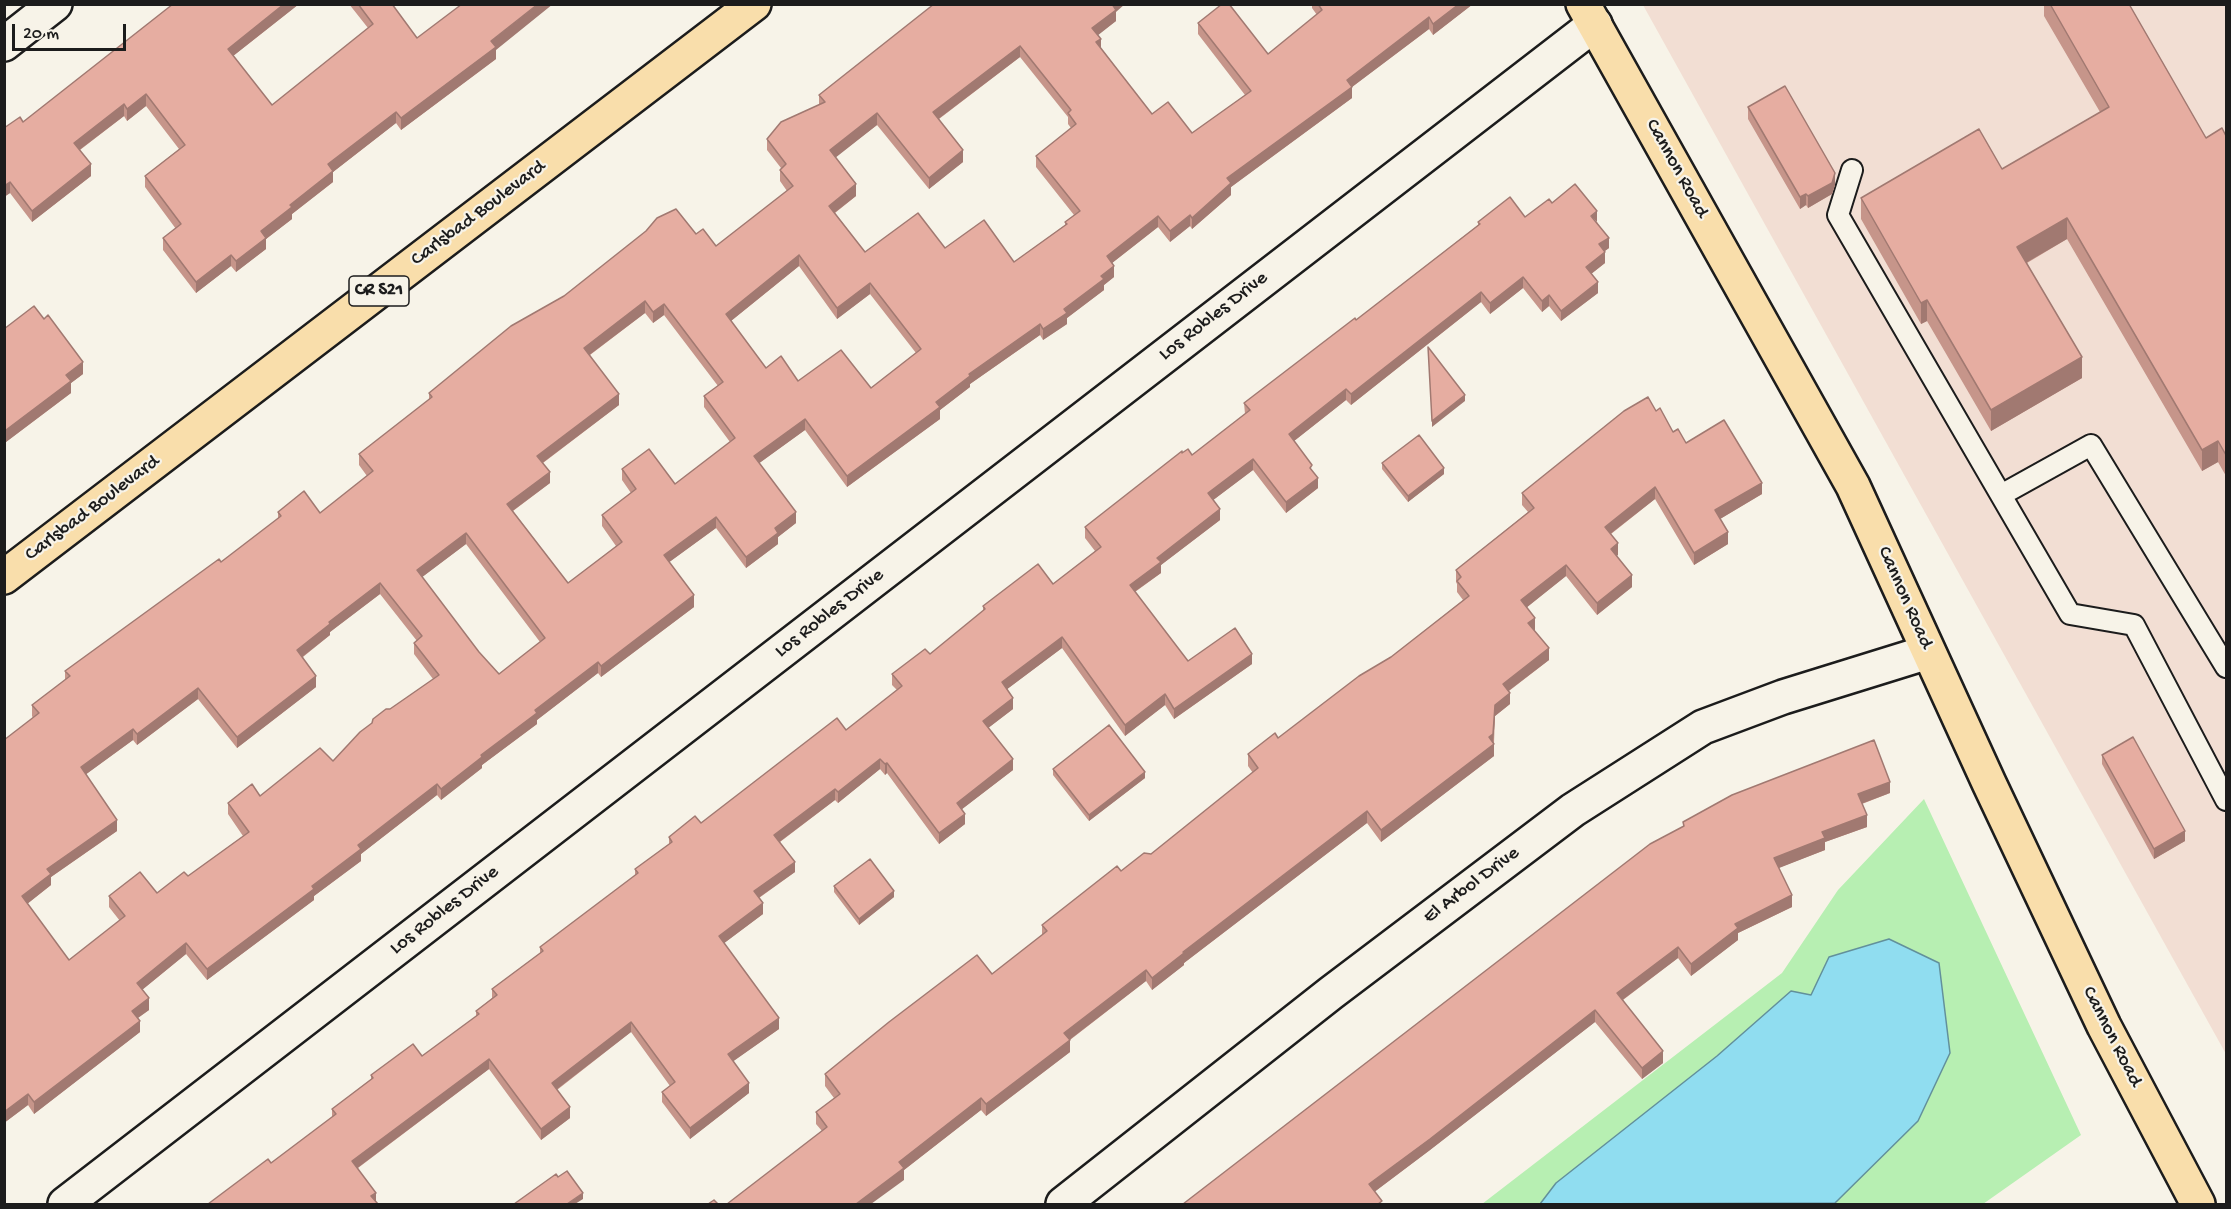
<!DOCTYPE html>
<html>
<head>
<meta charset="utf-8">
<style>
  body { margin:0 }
  #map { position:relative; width:2231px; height:1209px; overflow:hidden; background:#f7f3e8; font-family:"Gochi Hand",sans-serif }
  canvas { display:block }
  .frame { position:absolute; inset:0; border:6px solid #1c1c1c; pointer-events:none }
  .scale { position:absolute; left:12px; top:24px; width:114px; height:27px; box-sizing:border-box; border:3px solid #1c1c1c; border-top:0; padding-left:8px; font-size:18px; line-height:21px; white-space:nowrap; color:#1c1c1c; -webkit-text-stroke:4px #f7f3e8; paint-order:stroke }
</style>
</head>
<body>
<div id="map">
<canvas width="2231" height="1209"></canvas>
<div class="frame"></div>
<div class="scale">20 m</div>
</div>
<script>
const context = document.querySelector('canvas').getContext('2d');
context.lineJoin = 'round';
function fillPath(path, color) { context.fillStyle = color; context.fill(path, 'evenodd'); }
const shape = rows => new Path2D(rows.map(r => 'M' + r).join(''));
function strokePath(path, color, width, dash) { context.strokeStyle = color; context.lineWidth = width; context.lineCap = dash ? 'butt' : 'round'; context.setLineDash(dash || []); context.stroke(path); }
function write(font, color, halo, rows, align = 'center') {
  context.font = font + ' "Gochi Hand",sans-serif'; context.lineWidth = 4.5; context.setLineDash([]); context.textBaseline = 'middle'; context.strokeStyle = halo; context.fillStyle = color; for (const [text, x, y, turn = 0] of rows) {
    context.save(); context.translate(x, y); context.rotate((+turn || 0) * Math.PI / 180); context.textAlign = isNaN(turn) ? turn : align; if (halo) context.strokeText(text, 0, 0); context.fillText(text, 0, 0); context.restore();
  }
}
const built = shape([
  [1643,5,2226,5,2226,1054]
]);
const green = shape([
  [1924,799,2081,1135,1983,1204,1482,1204,1782,973,1838,890]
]);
const water = shape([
  [1889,939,1939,963,1950,1053,1918,1121,1835,1203,1540,1204,1556,1183,1717,1056,1791,991,1811,995,1829,957,1889,939]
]);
const lane = shape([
  [1852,170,1838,215,2070,614,2134,625,2226,800],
  [2001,495,2091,445,2226,667]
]);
const street = shape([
  [4,44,55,4],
  [65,1204,1595,24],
  [1063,1204,1331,993,1573,810,1703,727,1783,697,1928,652]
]);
const primary = shape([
  [1583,4,1853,486,1989,783,2104,1026,2198,1204],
  [4,577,754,4]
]);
const wall = shape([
  [173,4,299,4,233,56,272,105,368,28,349,4,392,4,417,38,496,50,496,59,401,130,396,123,333,172,333,182,292,214,292,219,266,239,266,249,236,272,231,266,196,293,163,250,163,238,176,229,145,187,145,176,179,149,146,106,127,121,124,116,80,150,91,176,32,222,10,193,4,197,4,128,23,122],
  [1312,4,1473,4,1433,35,1429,29,1352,87,1352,98,1231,187,1231,195,1192,229,1190,226,1170,242,1158,227,1112,263,1114,277,1104,285,1104,290,1067,318,1067,324,1043,340,1040,335,970,384,970,387,940,410,940,419,847,487,805,430,759,463,796,523,778,537,778,544,746,568,716,528,669,562,694,607,601,677,598,673,537,720,537,724,482,765,482,768,441,800,437,795,361,854,361,861,314,896,314,900,207,980,186,954,142,990,149,1010,138,1018,140,1032,34,1114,28,1105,4,1123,4,740,33,718,32,716,32,705,65,680,65,671,221,562,278,519,278,512,320,513,367,476,359,465,359,454,429,400,429,393,696,234,716,246,787,191,780,181,780,170,781,168,767,150,767,139,819,105,819,95,1116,12,1116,21,1097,35,1101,48,1152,114,1192,133,1245,95,1198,34,1198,23,1268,54,1317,15,1312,8],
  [1020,57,1068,117,1068,124,1071,128,1036,156,1036,167,1074,215,1065,222,1065,225,1014,262,945,248,865,252,835,213,856,196,835,157,877,125,929,189,963,162,939,119],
  [799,266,837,319,870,294,916,353,871,388,798,381,766,368,731,321],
  [645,313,653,323,664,315,718,386,704,396,704,407,730,442,675,484,622,469,622,480,631,493,602,515,602,526,616,546,568,583,513,511,550,483,543,463,619,405,590,355],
  [466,544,540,642,499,674,479,652,422,577],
  [380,594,417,641,414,643,414,654,433,679,390,709,333,761,260,796,228,803,228,814,243,836,188,876,157,893,109,896,109,907,120,921,69,960,27,904,51,885,51,877,117,831,86,774,133,740,137,745,198,699,237,748,316,687,303,657,330,635,330,632],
  [2044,4,2129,4,2206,138,2226,136,2226,476,2218,462,2202,471,2067,239,2027,263,2082,378,1991,431,1927,321,1921,324,1861,219,1861,198,2002,169,2100,112,2044,16],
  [1748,107,1835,185,1832,194,1808,208,1806,205,1800,209,1748,119],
  [1552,203,1597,222,1609,248,1605,251,1605,263,1591,274,1598,293,1561,321,1549,306,1542,312,1523,288,1490,314,1481,302,1351,405,1346,400,1294,441,1312,471,1318,488,1286,513,1253,470,1213,500,1220,520,1161,565,1161,573,1135,592,1188,661,1252,664,1174,719,1165,705,1125,736,1062,648,1007,689,1013,709,988,728,1013,770,962,809,965,824,939,844,887,773,885,775,880,769,838,803,835,800,780,842,795,872,759,898,763,914,724,943,779,1029,733,1061,749,1093,690,1139,662,1102,662,1092,670,1086,631,1032,557,1090,570,1118,541,1140,489,1069,358,1168,376,1202,271,1163,332,1117,332,1109,371,1079,371,1075,422,1056,476,1017,476,1011,492,998,492,989,540,953,540,947,635,876,635,869,669,844,669,837,701,823,846,730,897,690,892,685,892,674,930,654,983,611,983,606,1053,584,1095,551,1085,538,1085,527,1182,453,1192,455,1245,414,1244,403,1356,320,1478,225,1478,222,1525,217],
  [4,329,83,374,71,383,71,393,6,442,4,440],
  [1656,411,1673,432,1686,443,1762,494,1720,519,1728,544,1694,565,1655,499,1611,534,1618,555,1616,556,1632,587,1597,615,1566,576,1527,607,1534,630,1549,660,1509,691,1510,704,1495,716,1494,743,1494,756,1381,842,1367,823,1184,963,1184,965,1152,990,1146,981,1070,1040,1070,1052,986,1116,981,1110,904,1170,904,1180,822,1131,816,1124,816,1112,834,1098,825,1086,825,1074,992,974,1042,935,1042,925,1121,871,1151,854,1253,773,1248,766,1248,754,1278,738,1391,657,1463,600,1457,592,1457,584,1456,582,1456,570,1528,512,1522,505,1522,493],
  [1382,463,1444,474,1408,502,1382,469],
  [2102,755,2185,841,2154,859,2102,764],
  [1053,769,1145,778,1089,821,1053,775],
  [1890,793,1862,804,1867,827,1825,842,1825,850,1778,868,1792,907,1738,933,1738,940,1691,976,1678,958,1623,1000,1663,1063,1642,1079,1595,1022,1430,1150,1374,1192,1382,1204,1183,1204,1683,827,1683,822],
  [834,886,894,897,859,925,834,892]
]);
const shadedWall = shape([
  [284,4,299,4,228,60,228,49],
  [538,4,553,4,496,50,496,59,401,130,401,118,491,41],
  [1111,4,1125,4,1116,12,1116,21,1092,40,1092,28],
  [1459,4,1473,4,1433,35,1433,24],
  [1429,17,1429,29,1352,87,1352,98,1231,187,1231,195,1192,229,1192,218,1227,178,1347,80],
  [1101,39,1101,50,1096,42],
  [1020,46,1020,57,933,123,933,112],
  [146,94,146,106,127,121,127,109],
  [124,104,124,116,74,154,74,143],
  [396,112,396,123,333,172,333,182,292,214,292,219,266,239,266,249,236,272,236,261,261,231,290,205,328,164],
  [877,113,877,125,830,162,830,150],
  [963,150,963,162,929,189,929,178],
  [91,164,91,176,32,222,32,211],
  [1835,173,1835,185,1832,194,1808,208,1808,196],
  [10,182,10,193,4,197,4,186],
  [856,184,856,196,829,217,829,206],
  [1806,194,1806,205,1800,209,1800,197],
  [1597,211,1597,222,1591,216],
  [1190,215,1190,226,1170,242,1170,231],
  [1158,216,1158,227,1107,267,1107,256],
  [2067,218,2067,239,2017,268,2017,247],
  [1609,238,1609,248,1599,255,1599,244],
  [1605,252,1605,263,1586,278,1586,267],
  [231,255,231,266,196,293,196,282],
  [799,255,799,266,726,325,726,314],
  [1114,266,1114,277,1104,285,1104,290,1067,318,1067,324,1043,340,1043,329,1101,276],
  [1523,277,1523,288,1490,314,1490,303],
  [1598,282,1598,293,1561,321,1561,311],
  [870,283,870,294,837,319,837,308],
  [1481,292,1481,302,1351,405,1351,394],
  [1549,295,1549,306,1542,312,1542,301],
  [1927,300,1927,321,1921,324,1921,303],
  [645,301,645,313,584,359,584,348],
  [664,304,664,315,653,323,653,312],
  [1040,324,1040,335,970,384,970,387,940,410,940,419,847,487,847,476,969,374],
  [2082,357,2082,378,1991,431,1991,410],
  [83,362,83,374,71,383,71,393,6,442,6,430,66,375],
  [1346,389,1346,400,1289,445,1289,434],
  [619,394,619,405,537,467,537,456],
  [1465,395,1465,401,1432,427,1432,421],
  [805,419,805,430,754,467,754,456],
  [2218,441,2218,462,2202,471,2202,450],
  [1253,459,1253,470,1208,504,1208,493],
  [1444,468,1444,474,1408,502,1408,496],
  [550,472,550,483,507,515,507,504],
  [1318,478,1318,488,1286,513,1286,502],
  [1762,483,1762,494,1715,522,1715,510],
  [1655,487,1655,499,1605,538,1605,527],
  [1220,509,1220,520,1161,565,1161,573,1130,595,1130,585,1157,558],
  [796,512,796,523,778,537,778,544,746,568,746,557,775,528],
  [716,517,716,528,664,566,664,555],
  [1728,532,1728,544,1694,565,1694,553],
  [466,533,466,544,417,581,417,570],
  [1618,543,1618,555,1611,560,1611,549],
  [1566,565,1566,576,1521,612,1521,600],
  [1632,575,1632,587,1597,615,1597,603],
  [380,583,380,594,330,632,330,635,297,661,297,650,329,622],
  [694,595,694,607,601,677,601,666],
  [1535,618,1535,630,1528,634,1528,623],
  [1062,637,1062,648,1002,693,1002,682],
  [1549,648,1549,660,1503,695,1503,684],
  [1252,654,1252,664,1174,719,1174,709],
  [598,662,598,673,537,720,537,724,482,765,482,768,441,800,441,789,535,710],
  [316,676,316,687,237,748,237,737],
  [198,688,198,699,137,745,137,734],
  [1510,693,1510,704,1495,716,1493,745,1494,744,1494,756,1381,842,1381,830,1489,737,1495,705],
  [1165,694,1165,705,1125,736,1125,725],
  [1013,698,1013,709,983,732,983,721],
  [133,729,133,740,81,778,81,767],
  [880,759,880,769,838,803,838,792],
  [1013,759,1013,770,957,813,957,803],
  [887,763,887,773,885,775,885,764],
  [1145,772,1145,778,1089,821,1089,815],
  [1890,782,1890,793,1858,805,1858,794],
  [437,784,437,795,361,854,361,861,314,896,314,900,207,980,207,969,312,886,358,845],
  [835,789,835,800,774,846,774,835],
  [1367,811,1367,823,1184,963,1184,965,1152,990,1152,978,1183,952],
  [965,814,965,824,939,844,939,833],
  [1867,815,1867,827,1825,842,1825,850,1774,870,1774,858,1822,832],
  [117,820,117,831,51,877,51,885,22,908,22,896,47,869],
  [2185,831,2185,841,2154,859,2154,849],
  [795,862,795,872,754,901,754,891],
  [894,891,894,897,859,925,859,919],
  [1792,895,1792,907,1738,933,1738,940,1691,976,1691,964,1735,924],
  [763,903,763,914,719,947,719,936],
  [186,943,186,954,137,994,137,983],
  [1678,947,1678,958,1617,1004,1617,993],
  [1146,970,1146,981,1064,1044,1064,1033],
  [149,998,149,1010,132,1022,132,1011],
  [1595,1010,1595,1022,1430,1150,1369,1196,1369,1184],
  [779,1018,779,1029,728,1065,728,1054],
  [140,1021,140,1032,34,1114,34,1102],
  [631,1022,631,1032,552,1093,552,1083],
  [1070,1040,1070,1052,986,1116,986,1104],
  [1663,1051,1663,1063,1642,1079,1642,1068],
  [489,1059,489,1069,352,1172,352,1161],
  [749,1083,749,1093,690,1139,690,1128],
  [28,1094,28,1105,4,1123,4,1112],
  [981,1098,981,1110,904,1170,904,1180,871,1204,856,1204,899,1162],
  [570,1107,570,1118,541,1140,541,1129],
  [376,1193,376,1203,371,1196],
  [583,1193,583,1199,575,1204,567,1204]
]);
const building = shape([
  [173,4,284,4,228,49,272,105,373,24,358,4,392,4,417,38,462,4,538,4,491,41,496,47,401,118,396,112,328,164,333,171,290,205,292,207,261,231,266,238,236,261,231,255,196,282,163,238,181,224,145,176,185,145,146,94,127,109,124,104,74,143,91,164,32,211,10,182,4,186,4,128,20,117,23,122,173,4],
  [934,4,1112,4,1116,10,1092,28,1101,39,1096,42,1152,114,1168,102,1192,133,1251,91,1198,23,1222,4,1229,4,1268,54,1322,10,1318,4,1459,4,1433,24,1429,17,1347,80,1352,87,1227,178,1231,183,1192,218,1190,215,1170,231,1158,216,1107,256,1114,266,1101,276,1104,279,1064,309,1067,313,1043,329,1040,324,969,374,970,376,936,402,940,407,847,476,805,419,754,456,796,512,775,528,778,533,746,557,716,517,664,555,694,595,601,666,598,662,535,710,537,713,481,755,482,757,441,789,437,784,358,845,361,849,312,886,314,889,207,969,186,943,137,983,149,998,132,1011,140,1021,34,1102,28,1094,4,1112,4,740,39,713,32,705,70,676,65,671,219,559,221,562,281,516,278,512,304,491,320,513,373,471,359,454,432,397,429,393,511,326,564,296,646,231,657,218,676,209,696,234,703,229,716,246,793,186,780,170,786,164,767,139,781,122,825,102,819,95,934,4],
  [1020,46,1071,110,1068,113,1076,124,1036,156,1080,211,1065,222,1067,224,1014,262,984,220,945,248,918,213,865,252,829,206,856,184,830,150,877,113,929,178,963,150,933,112,1020,46],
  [799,255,837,308,870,283,921,349,871,388,841,350,798,381,781,356,766,368,726,314,799,255],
  [645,301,653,312,664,304,723,382,704,396,735,438,675,484,649,449,622,469,636,489,602,515,622,542,568,583,507,504,550,472,537,456,619,394,584,348,645,301],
  [466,533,545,638,499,674,479,652,417,570,466,533],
  [380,583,422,636,414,643,439,675,390,709,386,709,373,719,372,723,360,732,333,761,320,748,260,796,252,784,228,803,249,832,188,876,184,872,157,893,140,872,109,896,125,916,69,960,22,896,51,874,47,869,117,820,81,767,133,729,137,734,198,688,237,737,316,676,297,650,330,624,329,622,380,583],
  [2050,4,2129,4,2206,138,2222,128,2226,136,2226,455,2218,441,2202,450,2067,218,2017,247,2082,357,1991,410,1927,300,1921,303,1861,198,1979,129,2002,169,2109,107,2050,4],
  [1785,86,1835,173,1832,183,1808,196,1806,194,1800,197,1748,107,1785,86],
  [1575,184,1597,211,1591,216,1609,238,1599,244,1605,252,1586,267,1598,282,1561,311,1549,295,1542,301,1523,277,1490,303,1481,292,1351,394,1346,389,1289,434,1312,465,1310,468,1318,478,1286,502,1253,459,1208,493,1220,509,1157,558,1161,562,1130,585,1188,661,1235,628,1252,654,1174,709,1165,694,1125,725,1062,637,1002,682,1013,698,983,721,1013,759,957,803,965,814,939,833,887,763,885,764,880,759,838,792,835,789,774,835,795,862,754,891,763,903,719,936,779,1018,728,1054,749,1083,690,1128,662,1092,675,1082,631,1022,552,1083,570,1107,541,1129,489,1059,352,1161,376,1193,371,1196,378,1204,208,1204,268,1159,271,1163,336,1114,332,1109,373,1078,371,1075,413,1044,422,1056,479,1014,476,1011,497,995,492,989,543,951,540,947,638,873,635,869,672,842,669,837,695,816,701,823,837,718,846,730,902,686,892,674,925,649,930,654,985,609,983,606,1038,564,1053,584,1101,547,1085,527,1182,451,1182,453,1188,449,1192,455,1250,410,1244,403,1355,318,1356,320,1480,224,1478,222,1510,197,1525,217,1549,199,1552,203,1575,184],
  [34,306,44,319,48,315,83,362,66,375,71,381,6,430,4,428,4,329,34,306],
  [1428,347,1465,395,1432,421,1428,347],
  [1648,397,1656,411,1660,408,1673,432,1678,429,1686,443,1724,420,1762,483,1715,510,1728,532,1694,553,1655,487,1605,527,1618,543,1611,549,1632,575,1597,603,1566,565,1521,600,1535,618,1528,623,1549,648,1503,684,1510,693,1495,705,1493,734,1489,737,1494,744,1381,830,1367,811,1183,952,1184,953,1152,978,1146,970,1064,1033,1070,1040,986,1104,981,1098,899,1162,904,1168,856,1204,727,1204,827,1127,816,1112,840,1094,825,1074,889,1022,977,955,992,974,1047,931,1042,925,1117,866,1121,871,1144,853,1151,854,1258,768,1248,754,1275,733,1278,738,1359,676,1391,657,1469,596,1457,581,1461,577,1456,570,1534,508,1522,493,1624,411,1648,397],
  [1419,435,1444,468,1408,496,1382,463,1419,435],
  [1109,725,1145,772,1089,815,1053,769,1109,725],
  [2133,737,2185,831,2154,849,2102,755,2133,737],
  [1874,740,1890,782,1858,794,1867,815,1822,832,1825,838,1774,858,1792,895,1735,924,1738,928,1691,964,1678,947,1617,993,1663,1051,1642,1068,1595,1010,1430,1139,1369,1184,1382,1201,1378,1204,1183,1204,1650,844,1684,826,1683,822,1732,795,1874,740],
  [870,859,894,891,859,919,834,886,870,859],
  [567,1171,583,1193,567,1204,514,1204,556,1174,558,1177,567,1171],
  [714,1200,718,1204,708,1204,714,1200]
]);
const shields = [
  [379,291,60]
];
const shieldNames = [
  ["CR S21",379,291]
];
const streetNames = [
  ["Cannon Road",1676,169,61],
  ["Carlsbad Boulevard",479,214,-37],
  ["Los Robles Drive",1214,317,-38],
  ["Carlsbad Boulevard",93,509,-37],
  ["Cannon Road",1904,598,66],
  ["Los Robles Drive",830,614,-38],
  ["El Arbol Drive",1472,886,-37],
  ["Los Robles Drive",445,911,-38],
  ["Cannon Road",2111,1037,63]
];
fillPath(built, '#f2ded3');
fillPath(green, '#b7efb2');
fillPath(water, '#90ddf0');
strokePath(water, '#62909b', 1.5);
strokePath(lane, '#1c1c1c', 24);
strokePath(street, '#1c1c1c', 38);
strokePath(primary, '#1c1c1c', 38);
strokePath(lane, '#f7f3e8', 20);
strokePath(street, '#f7f3e8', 33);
strokePath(primary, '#f9deab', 33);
fillPath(wall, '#c6958a');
fillPath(shadedWall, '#a17971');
fillPath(building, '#e6ada1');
strokePath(building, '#a17971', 1.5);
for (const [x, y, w] of shields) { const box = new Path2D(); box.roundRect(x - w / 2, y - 15, w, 30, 4.5); context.fillStyle = '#f7f3e8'; context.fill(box); strokePath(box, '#1c1c1c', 1.5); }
write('bold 18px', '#1c1c1c', null, shieldNames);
write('20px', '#1c1c1c', '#f7f3e8', streetNames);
</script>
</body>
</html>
